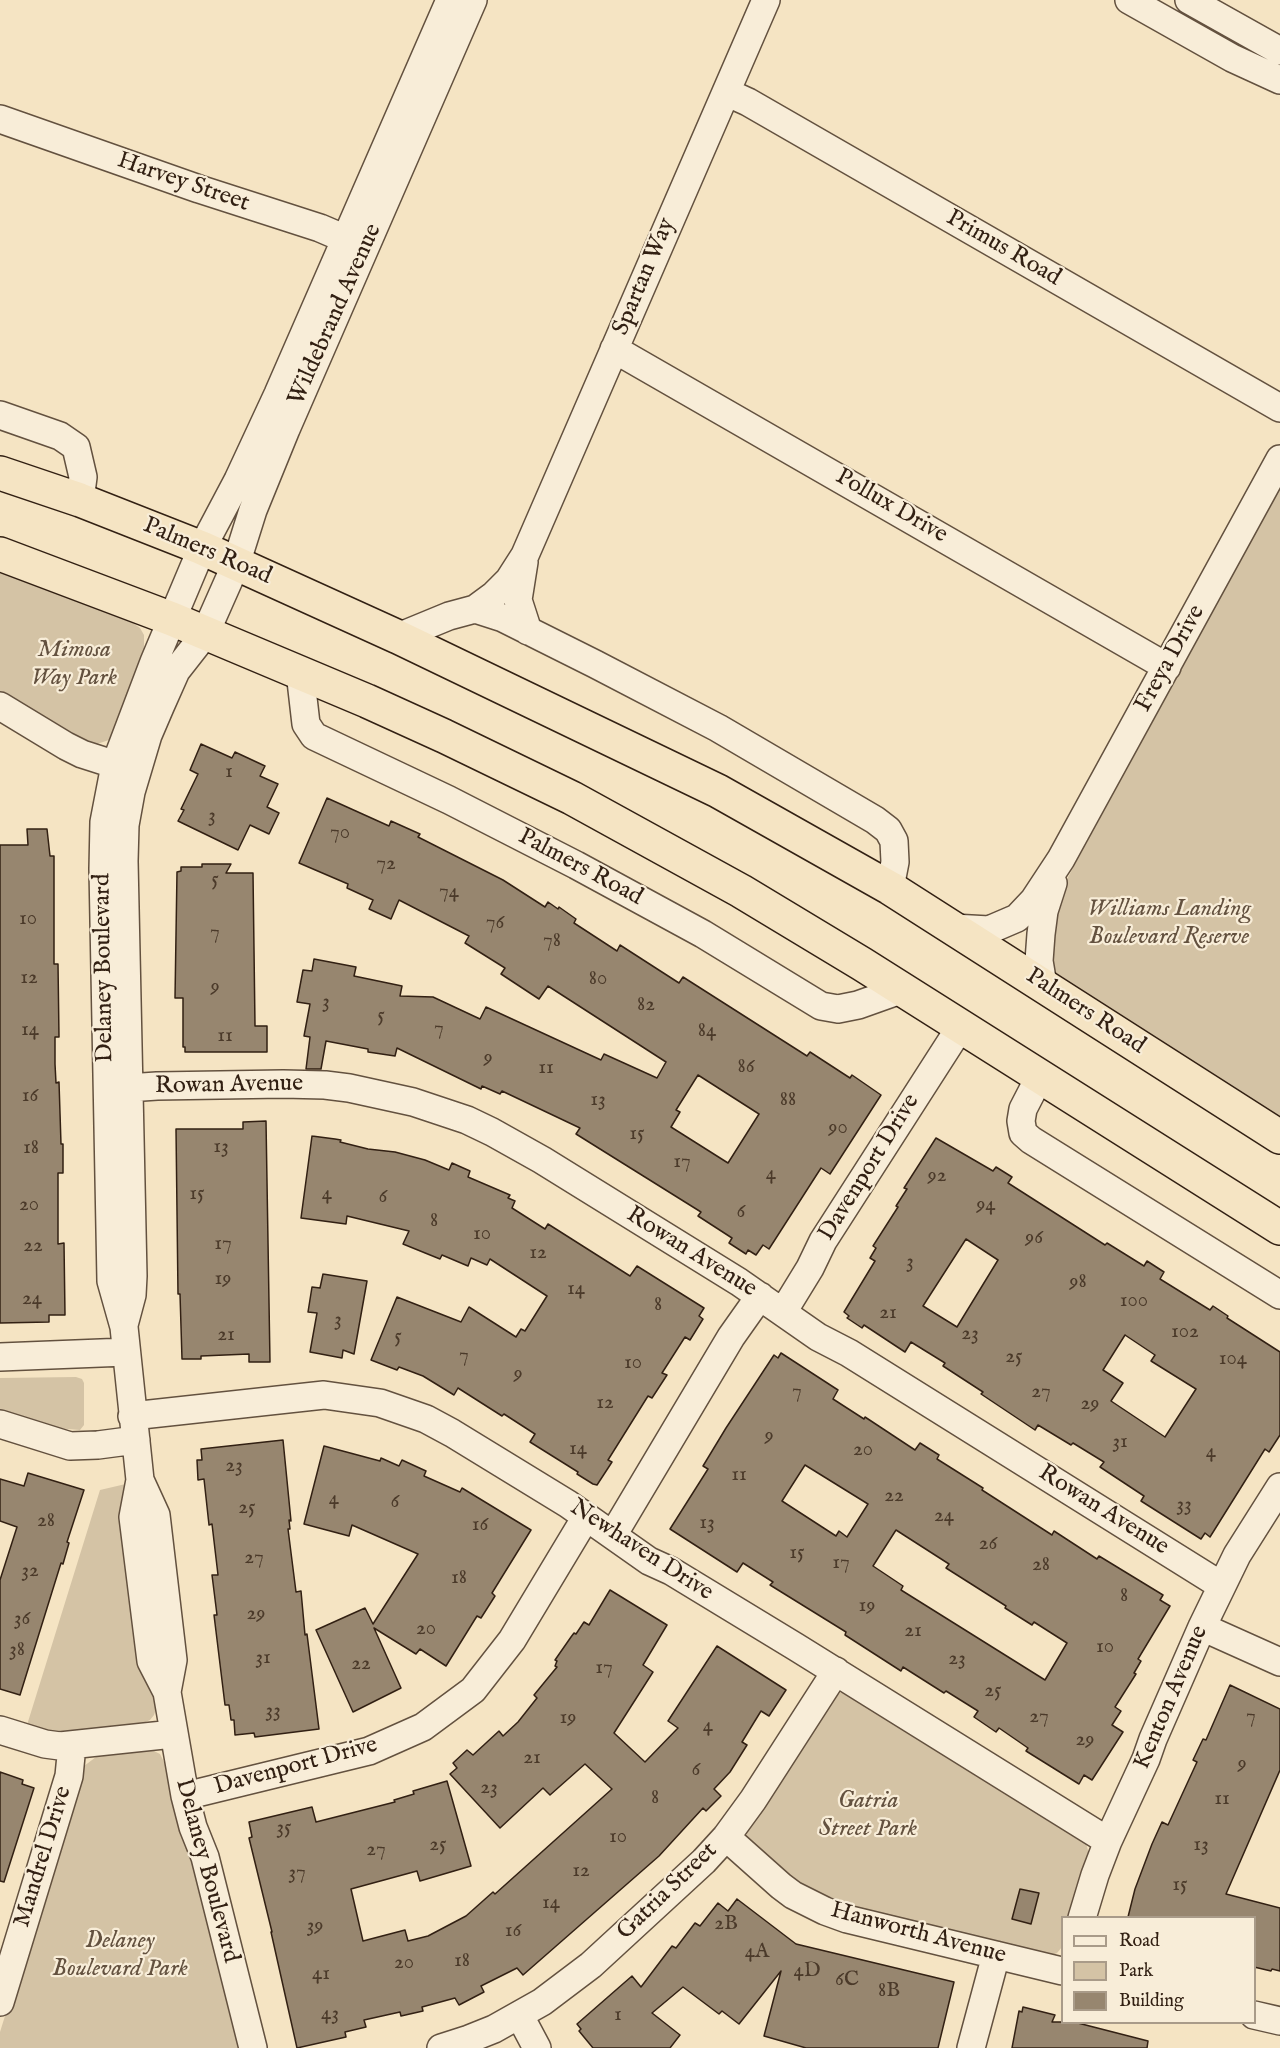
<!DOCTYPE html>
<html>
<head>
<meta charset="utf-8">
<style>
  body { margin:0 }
  #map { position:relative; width:1280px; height:2048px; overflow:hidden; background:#f5e4c3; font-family:"IM FELL English",serif }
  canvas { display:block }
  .legend { position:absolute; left:1061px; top:1916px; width:195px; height:108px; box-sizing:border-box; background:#f8edd8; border:2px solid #a99b89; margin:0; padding:8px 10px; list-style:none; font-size:18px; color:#322013 }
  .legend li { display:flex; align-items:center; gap:12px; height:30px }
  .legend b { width:30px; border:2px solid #a99b89 }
</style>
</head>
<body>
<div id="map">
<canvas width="1280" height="2048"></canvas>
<ul class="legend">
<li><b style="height:8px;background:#f8edd8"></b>Road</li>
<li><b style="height:16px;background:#d4c3a5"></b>Park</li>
<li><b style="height:16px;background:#97866f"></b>Building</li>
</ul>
</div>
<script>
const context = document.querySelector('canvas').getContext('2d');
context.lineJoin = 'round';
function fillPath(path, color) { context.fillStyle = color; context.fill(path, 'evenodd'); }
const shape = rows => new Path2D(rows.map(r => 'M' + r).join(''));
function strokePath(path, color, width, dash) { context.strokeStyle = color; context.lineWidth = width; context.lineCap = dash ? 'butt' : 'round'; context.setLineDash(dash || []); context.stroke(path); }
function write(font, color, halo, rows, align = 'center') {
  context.font = font + ' "IM FELL English",serif'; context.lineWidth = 4.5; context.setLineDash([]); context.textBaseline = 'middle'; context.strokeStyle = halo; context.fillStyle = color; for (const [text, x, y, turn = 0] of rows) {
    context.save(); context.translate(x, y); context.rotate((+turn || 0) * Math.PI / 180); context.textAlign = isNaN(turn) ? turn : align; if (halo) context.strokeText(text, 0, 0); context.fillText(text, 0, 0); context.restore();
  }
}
const green = shape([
  [1280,488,1280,1120,1047,982,1054,903],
  [0,572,126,618,140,628,144,635,144,659,114,736,109,740,97,744,78,740,0,692],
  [76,1377,82,1379,84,1383,84,1425,80,1430,56,1428,0,1411,0,1378],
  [130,1483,151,1678,156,1709,154,1715,150,1720,139,1725,78,1734,50,1732,27,1725,100,1490],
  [840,1693,847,1693,1086,1843,1090,1858,1073,1917,1062,1918,1062,1947,1057,1953,1053,1955,857,1912,797,1886,748,1842,746,1836,748,1828,833,1696],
  [146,1750,154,1751,160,1754,167,1768,240,2048,0,2048,0,2032,81,1772,84,1766,96,1757]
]);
const building = shape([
  [201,744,232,758,235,752,265,766,260,776,278,784,267,807,279,813,269,834,250,825,238,850,178,821,184,810,181,809,198,774,190,770,201,744],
  [327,798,389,826,391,821,420,834,418,837,503,880,545,907,548,902,558,909,559,907,576,919,574,923,617,951,620,945,679,983,683,977,807,1056,810,1052,850,1078,852,1075,881,1095,830,1174,821,1168,769,1249,763,1245,756,1255,748,1250,746,1254,729,1243,732,1238,698,1216,701,1212,576,1134,580,1128,502,1091,500,1094,482,1086,481,1089,397,1048,395,1056,368,1052,368,1049,326,1041,321,1069,306,1069,310,1037,304,1036,310,1004,297,1002,303,970,312,971,314,959,356,967,354,976,402,986,400,996,433,997,480,1019,486,1007,601,1060,604,1054,657,1078,666,1062,548,986,539,999,501,974,505,968,465,943,469,936,399,900,391,919,369,909,373,900,347,888,348,884,299,863,327,798],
  [698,1075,759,1114,728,1163,671,1127,680,1112,676,1110,698,1075],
  [27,829,47,829,50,856,54,856,54,964,58,964,59,1037,55,1037,55,1064,56,1083,59,1082,61,1144,63,1144,63,1173,58,1173,58,1244,64,1243,65,1315,49,1315,49,1322,0,1323,0,845,28,845,27,829],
  [202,864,231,864,226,873,253,873,255,1026,267,1026,267,1052,185,1052,185,1047,183,1047,183,998,175,998,177,872,181,871,181,867,202,867,202,864],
  [266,1121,270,1362,249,1362,249,1354,201,1356,201,1359,182,1359,180,1294,178,1294,176,1129,243,1129,243,1122,266,1121],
  [312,1136,335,1139,341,1140,340,1142,368,1149,395,1152,425,1160,449,1170,452,1163,470,1171,468,1177,510,1195,508,1198,515,1201,512,1208,545,1229,548,1224,630,1276,637,1266,704,1308,699,1316,703,1319,690,1340,685,1337,662,1373,667,1375,652,1398,648,1396,608,1460,612,1462,597,1485,593,1484,577,1474,578,1472,530,1442,535,1434,504,1414,502,1416,458,1388,454,1395,423,1376,399,1367,397,1370,371,1360,397,1297,461,1322,469,1307,516,1337,521,1329,525,1331,547,1296,490,1259,487,1265,471,1258,468,1266,442,1255,440,1259,403,1244,409,1231,347,1216,346,1224,301,1218,312,1136],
  [936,1138,993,1171,996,1167,1012,1177,1008,1183,1105,1245,1107,1243,1144,1266,1147,1261,1164,1272,1160,1279,1210,1310,1213,1306,1228,1316,1227,1318,1280,1352,1280,1435,1269,1452,1265,1449,1210,1537,1205,1533,1201,1539,1141,1501,1144,1496,1100,1467,1104,1462,1073,1443,1071,1445,1038,1425,1035,1430,981,1394,983,1392,943,1366,945,1363,911,1342,905,1352,864,1325,862,1328,847,1318,849,1316,844,1312,875,1261,870,1258,876,1248,873,1246,898,1207,896,1206,907,1189,904,1188,936,1138],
  [966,1239,998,1260,957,1327,923,1306,966,1239],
  [1125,1335,1155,1355,1151,1361,1196,1389,1165,1437,1111,1401,1123,1383,1103,1370,1125,1335],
  [323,1274,367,1281,354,1354,343,1350,342,1358,310,1352,317,1313,308,1312,312,1287,320,1288,323,1274],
  [781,1353,838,1390,833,1399,864,1419,865,1417,915,1450,920,1443,939,1455,937,1459,983,1488,982,1490,1052,1535,1054,1531,1097,1559,1099,1556,1163,1595,1160,1600,1170,1606,1138,1659,1141,1661,1134,1673,1136,1674,1115,1707,1121,1711,1112,1725,1123,1732,1092,1780,1084,1775,1079,1784,1026,1751,1028,1748,999,1728,996,1732,974,1717,978,1711,946,1691,944,1693,903,1667,901,1671,845,1635,846,1632,770,1585,773,1582,743,1563,737,1572,670,1529,708,1469,703,1466,726,1428,774,1355,778,1358,781,1353],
  [805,1465,868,1504,847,1537,839,1531,836,1536,782,1501,805,1465],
  [896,1530,949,1564,946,1568,1006,1606,1005,1608,1032,1625,1034,1622,1067,1643,1045,1680,901,1590,903,1586,873,1566,896,1530],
  [283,1440,291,1521,289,1520,290,1529,288,1529,296,1592,301,1591,305,1635,307,1634,319,1729,255,1737,254,1733,235,1735,234,1720,231,1720,229,1705,225,1705,214,1615,217,1615,212,1575,218,1575,212,1524,209,1525,204,1479,198,1480,197,1460,202,1460,201,1449,283,1440],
  [324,1446,380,1461,381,1458,399,1466,402,1460,426,1471,424,1476,460,1492,462,1488,531,1530,492,1593,495,1596,481,1618,477,1616,446,1666,420,1649,416,1654,374,1628,401,1688,353,1712,316,1630,365,1608,373,1624,418,1554,352,1525,349,1536,304,1524,324,1446],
  [28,1473,84,1490,67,1542,69,1543,63,1564,61,1563,20,1695,0,1689,0,1580,17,1527,0,1521,0,1479,24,1486,28,1473],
  [610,1590,667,1625,643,1665,653,1672,614,1733,645,1762,678,1728,668,1721,717,1646,786,1690,769,1716,761,1711,742,1742,747,1745,730,1772,714,1789,721,1796,706,1811,703,1808,659,1856,523,1975,517,1968,481,1986,484,1992,459,2005,455,1998,422,2007,423,2011,401,2016,400,2012,364,2020,366,2027,345,2032,346,2037,297,2048,271,1932,272,1932,249,1838,252,1837,249,1822,312,1807,316,1822,395,1802,394,1800,414,1794,413,1791,447,1781,471,1866,420,1881,417,1871,351,1889,363,1941,405,1930,408,1941,428,1936,466,1916,493,1892,495,1894,612,1789,585,1764,550,1795,543,1788,500,1828,450,1774,457,1768,453,1763,467,1750,473,1755,499,1731,503,1736,518,1722,537,1698,534,1695,557,1667,555,1666,557,1661,555,1660,571,1637,574,1633,576,1634,584,1622,589,1625,610,1590],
  [1230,1685,1280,1709,1280,1770,1226,1894,1280,1908,1280,1971,1272,1969,1271,1971,1254,1967,1254,1917,1128,1917,1135,1889,1152,1844,1162,1822,1168,1825,1197,1762,1193,1760,1203,1739,1206,1740,1230,1685],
  [0,1772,23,1780,22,1784,34,1788,4,1882,0,1881,0,1772],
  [1020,1889,1039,1893,1031,1924,1012,1919,1020,1889],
  [737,1899,796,1944,954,1982,938,2048,806,2048,764,2036,781,1971,739,2024,722,2011,719,2014,683,1987,652,2013,680,2035,670,2048,593,2048,579,2031,581,2029,577,2024,632,1976,641,1987,672,1946,676,1948,695,1923,700,1926,718,1903,728,1911,737,1899],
  [1023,2007,1055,2015,1052,2022,1074,2022,1148,2041,1147,2048,1012,2048,1019,2011,1022,2012,1023,2007]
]);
const minor = shape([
  [1129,0,1232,58,1280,80],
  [1189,0,1280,51],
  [726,92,748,102,1280,408],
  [0,119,199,189,320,228,362,246],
  [614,349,1167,667],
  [0,415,60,436,76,447,83,477,80,500],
  [524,562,518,600,528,631],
  [475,609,494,595,509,580,525,555,766,0],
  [398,637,449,616,475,609,503,618,595,664,718,728,875,820,888,830,894,841,895,862,890,888],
  [300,672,306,724,314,736,449,800,576,865,703,934,821,1006,838,1009,858,1005,903,989],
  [0,706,66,746,82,754,132,770],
  [953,928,989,930,1017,918,1034,900,1061,859,1280,459],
  [1043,985,1039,961,1041,934,1044,911,1053,883],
  [1040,1076,1023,1109,1021,1121,1023,1133,1031,1140,1280,1295],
  [113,1089,157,1086,283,1084,325,1085,349,1088,413,1102,467,1120,492,1132,542,1160,739,1282,818,1337,849,1353,1222,1586],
  [783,1312,810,1268,823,1241,961,1026],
  [124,1325,132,1295,133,1276,124,861,125,825,131,792,148,735,160,707,176,671,205,634,236,564,253,510,286,429,473,0],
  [0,1357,126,1352],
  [132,1416,324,1395,380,1403,426,1419,452,1433,568,1504,649,1561,671,1571,796,1647,1108,1841],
  [0,1424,70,1446,98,1445,136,1440],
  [140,1480,156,1515,173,1660,167,1692],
  [613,1535,731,1337,760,1296],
  [1202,1627,1280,1662],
  [0,1730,45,1744,60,1746,173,1734],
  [185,1796,369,1751,423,1727,473,1690,512,1640,586,1517],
  [726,1837,781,1886,793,1895,825,1911,847,1919,1062,1971],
  [1082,1918,1095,1875,1108,1841,1146,1759,1153,1739,1202,1627,1237,1555,1280,1487],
  [0,2002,69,1776,72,1745],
  [1254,2015,1280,2021],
  [520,2016,537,2048],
  [253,2048,205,1857,193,1827,185,1796,167,1692,151,1661,133,1517,140,1480,124,1327,111,1281,103,869,104,822,115,765,154,662,202,548,238,480,278,394,450,0],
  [441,2048,469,2039,494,2029,542,2002,591,1965,704,1861,726,1837,753,1800,836,1671],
  [971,2048,996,1955]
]);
const highway = shape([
  [0,473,80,500,202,548,398,637,718,791,890,888,1280,1137],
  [0,554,172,619,367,701,444,736,572,798,741,891,862,964,1280,1228]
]);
const numberNames = [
  ["1",229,773],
  ["3",212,817],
  ["70",340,834],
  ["72",386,865],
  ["5",215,881],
  ["74",449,893],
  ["10",28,920],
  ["76",495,924],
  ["7",215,934],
  ["78",552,942],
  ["12",29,979],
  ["80",598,980],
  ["9",215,988],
  ["3",326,1003],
  ["82",646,1006],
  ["5",381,1017],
  ["7",439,1030],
  ["14",30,1031],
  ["84",707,1032],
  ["11",225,1037],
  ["9",488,1059],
  ["86",746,1068],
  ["11",546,1069],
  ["16",30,1097],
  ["13",598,1101],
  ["88",788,1101],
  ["90",838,1129],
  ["15",637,1135],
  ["13",221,1148],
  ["18",31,1149],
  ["17",682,1163],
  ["4",771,1175],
  ["92",937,1177],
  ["15",197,1195],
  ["4",327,1195],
  ["6",383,1198],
  ["20",29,1206],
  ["94",986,1206],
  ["6",741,1213],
  ["8",434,1222],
  ["10",482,1235],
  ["96",1034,1239],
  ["17",223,1245],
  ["22",33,1247],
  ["12",538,1254],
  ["3",910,1263],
  ["19",223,1280],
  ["98",1078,1283],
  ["14",576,1290],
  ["24",32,1300],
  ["100",1134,1302],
  ["8",658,1306],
  ["21",888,1314],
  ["3",338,1321],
  ["102",1185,1333],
  ["23",970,1335],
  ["21",226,1336],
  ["5",398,1338],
  ["7",464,1357],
  ["25",1014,1358],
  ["104",1233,1360],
  ["10",633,1364],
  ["9",518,1375],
  ["7",797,1393],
  ["27",1041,1393],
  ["12",605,1404],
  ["29",1090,1405],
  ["9",769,1437],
  ["31",1120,1443],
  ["14",578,1450],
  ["20",863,1451],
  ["4",1211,1453],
  ["23",234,1467],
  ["11",739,1476],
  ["22",894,1497],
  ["4",334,1500],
  ["6",395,1503],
  ["33",1184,1506],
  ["25",247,1509],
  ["24",944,1517],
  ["28",46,1522],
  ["13",707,1524],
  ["16",480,1526],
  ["26",988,1545],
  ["15",797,1554],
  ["27",254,1559],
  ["17",841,1564],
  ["28",1041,1566],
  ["32",30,1572],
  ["18",459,1579],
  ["8",1124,1597],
  ["19",867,1607],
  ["29",256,1615],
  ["36",22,1620],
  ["20",426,1630],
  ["21",913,1632],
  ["10",1105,1648],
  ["38",17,1651],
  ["31",263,1659],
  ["23",957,1660],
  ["22",361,1665],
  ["17",604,1669],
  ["25",993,1692],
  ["33",273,1712],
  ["27",1039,1718],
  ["7",1251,1718],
  ["19",568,1719],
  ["4",708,1727],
  ["29",1085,1741],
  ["21",532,1759],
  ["9",1242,1765],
  ["6",696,1771],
  ["23",489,1789],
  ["8",655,1799],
  ["11",1222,1800],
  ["35",284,1829],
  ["10",618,1838],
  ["25",438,1846],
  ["13",1201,1846],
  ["27",376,1851],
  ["12",581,1872],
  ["37",297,1874],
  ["15",1180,1886],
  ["14",551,1904],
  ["2B",726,1925],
  ["39",315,1927],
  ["16",513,1932],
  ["4A",757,1953],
  ["18",462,1962],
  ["20",404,1964],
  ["4D",807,1972],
  ["41",321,1975],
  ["6C",847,1981],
  ["8B",889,1992],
  ["43",330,2015],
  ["1",618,2016]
];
const streetNames = [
  ["Harvey Street",183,183,19],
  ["Primus Road",1003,249,30],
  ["Spartan Way",645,277,-67],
  ["Wildebrand Avenue",336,315,-66],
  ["Pollux Drive",891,507,30],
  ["Palmers Road",207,552,23],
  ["Freya Drive",1171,659,-61],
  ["Palmers Road",580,868,28],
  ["Delaney Boulevard",105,968,-91],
  ["Palmers Road",1085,1012,33],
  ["Rowan Avenue",229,1086,-1],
  ["Davenport Drive",870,1168,-58],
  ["Rowan Avenue",691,1253,32],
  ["Rowan Avenue",1103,1511,32],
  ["Newhaven Drive",641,1551,33],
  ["Kenton Avenue",1172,1698,-67],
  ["Davenport Drive",296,1767,-15],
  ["Mandrel Drive",44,1857,-73],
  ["Delaney Boulevard",206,1871,75],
  ["Gatria Street",668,1892,-44],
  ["Hanworth Avenue",918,1934,15]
];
const parkNames = [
  ["Mimosa",74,651],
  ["Way Park",74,679],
  ["Williams Landing",1169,910],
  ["Boulevard Reserve",1169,938],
  ["Gatria",868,1802],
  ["Street Park",868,1830],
  ["Delaney",120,1942],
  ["Boulevard Park",120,1970]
];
fillPath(green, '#d4c3a5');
fillPath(building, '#97866f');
strokePath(building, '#322013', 1.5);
strokePath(minor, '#63513f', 30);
strokePath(highway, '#322013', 36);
strokePath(minor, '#f8edd8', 27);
strokePath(highway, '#f5e4c3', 33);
write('21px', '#4b3a2a', null, numberNames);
write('24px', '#322013', '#f8edd8', streetNames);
write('italic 24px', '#63513f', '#f8edd8', parkNames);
</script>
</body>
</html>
